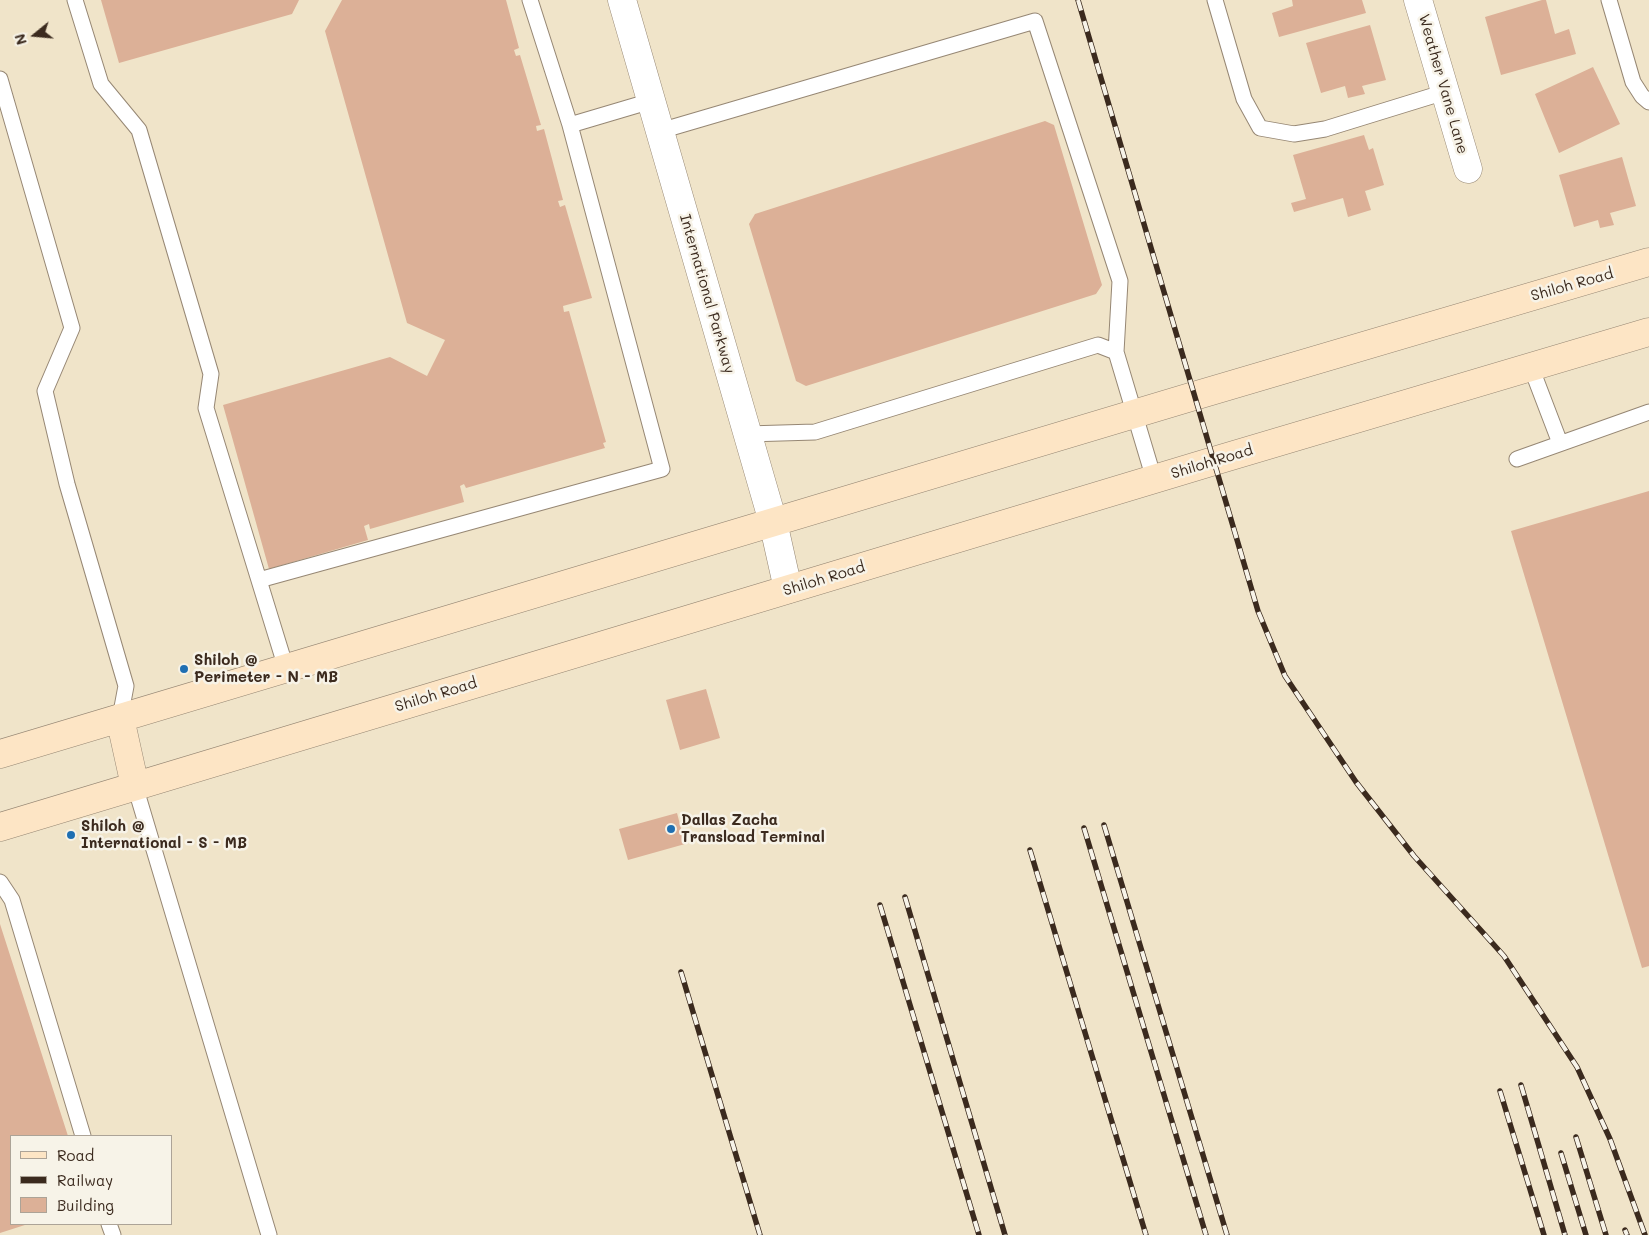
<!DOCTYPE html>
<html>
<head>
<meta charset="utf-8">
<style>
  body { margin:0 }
  #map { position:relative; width:1649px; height:1235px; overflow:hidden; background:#f0e4c9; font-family:Mali,sans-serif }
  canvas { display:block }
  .legend { position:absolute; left:10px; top:1135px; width:162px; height:90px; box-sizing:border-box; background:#f7f3e8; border:1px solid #aca397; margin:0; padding:6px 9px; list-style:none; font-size:15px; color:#3b2a1e }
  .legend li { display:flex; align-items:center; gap:10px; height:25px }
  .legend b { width:25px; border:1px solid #aca397 }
  .north { position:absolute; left:10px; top:10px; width:50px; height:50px; -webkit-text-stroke:4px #f7f3e8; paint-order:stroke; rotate:253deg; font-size:14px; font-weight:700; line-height:20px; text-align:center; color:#3b2a1e }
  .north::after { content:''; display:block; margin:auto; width:18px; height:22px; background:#3b2a1e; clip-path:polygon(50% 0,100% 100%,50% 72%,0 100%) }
</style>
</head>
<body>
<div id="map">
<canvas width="1649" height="1235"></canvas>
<ul class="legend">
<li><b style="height:6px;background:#fde5c5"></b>Road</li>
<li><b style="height:6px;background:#3b2a1e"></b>Railway</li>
<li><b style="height:14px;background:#dcb097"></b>Building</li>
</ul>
<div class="north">N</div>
</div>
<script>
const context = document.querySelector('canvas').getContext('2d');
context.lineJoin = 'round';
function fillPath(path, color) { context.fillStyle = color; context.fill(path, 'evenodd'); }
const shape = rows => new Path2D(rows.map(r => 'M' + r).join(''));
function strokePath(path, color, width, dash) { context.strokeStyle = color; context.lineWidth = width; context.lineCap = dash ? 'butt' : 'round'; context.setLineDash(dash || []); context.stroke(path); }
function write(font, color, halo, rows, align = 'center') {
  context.font = font + ' Mali,sans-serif'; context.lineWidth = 5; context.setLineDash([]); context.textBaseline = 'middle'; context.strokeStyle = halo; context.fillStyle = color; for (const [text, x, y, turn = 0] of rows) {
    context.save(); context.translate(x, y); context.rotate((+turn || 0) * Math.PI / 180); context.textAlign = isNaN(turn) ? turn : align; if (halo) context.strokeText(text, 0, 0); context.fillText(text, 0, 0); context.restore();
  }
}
const building = shape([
  [101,0,299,0,292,14,119,63],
  [342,0,506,0,519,48,514,50,516,56,520,55,541,125,536,126,537,131,544,129,563,200,558,201,560,207,565,205,592,298,563,306,564,312,569,311,606,442,603,443,605,448,466,488,464,484,460,486,464,502,370,529,369,524,364,526,368,540,269,569,223,405,390,357,427,376,445,340,407,323,325,31],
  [1292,0,1362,0,1366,13,1279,37,1272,13,1293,6],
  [1542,0,1546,0,1555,34,1569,29,1576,54,1501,75,1485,17],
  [1370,25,1386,80,1362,86,1365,94,1348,98,1345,86,1321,93,1306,43],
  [1593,67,1620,124,1559,153,1535,94],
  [1045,121,1054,125,1102,285,1096,294,806,386,796,381,749,224,755,214],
  [1364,135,1369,150,1373,148,1384,185,1365,191,1371,210,1348,217,1343,198,1294,212,1291,203,1306,199,1293,155],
  [1622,157,1636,206,1610,213,1614,225,1600,228,1598,220,1574,227,1559,175],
  [1649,491,1649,966,1642,968,1511,531],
  [706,689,720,738,680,750,666,700],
  [677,813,685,844,628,860,619,829],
  [0,924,68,1136,11,1136,11,1224,28,1224,0,1233]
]);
const lane = shape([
  [75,0,101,84,139,130,211,374,206,408,286,668],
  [530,0,570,125],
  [1215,0,1244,99,1260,128,1294,134,1325,129,1445,92],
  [1609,0,1633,82,1642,96,1649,102],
  [0,79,72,328,45,391,67,484,126,686,120,718],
  [660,131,1035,21,1120,281,1116,352],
  [1531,367,1560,443],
  [747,434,815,432,1098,345,1116,352,1154,479],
  [1517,459,1649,412],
  [259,580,662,469,570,125,651,101],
  [135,786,269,1235],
  [0,882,12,900,83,1136],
  [109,1224,113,1235]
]);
const street = shape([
  [622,0,773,522,788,589],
  [1418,0,1468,169]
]);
const secondary = shape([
  [120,718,135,786],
  [0,754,1194,396,1649,262],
  [0,827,1214,461,1649,332]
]);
const rail = shape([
  [1078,0,1258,611,1285,676,1356,782,1414,856,1504,956,1577,1067,1610,1139,1645,1235],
  [1104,825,1227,1235],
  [1084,828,1206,1235],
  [1030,850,1146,1235],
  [905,897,1005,1235],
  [880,905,979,1235],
  [681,972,760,1235],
  [1521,1085,1565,1235],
  [1500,1091,1544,1235],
  [1576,1137,1606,1235],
  [1561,1153,1586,1235],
  [1625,1230,1627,1235]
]);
const markers = [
  [184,669,5,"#1f6fb2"],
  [671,829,5,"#1f6fb2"],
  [71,835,5,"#1f6fb2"]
];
const streetNames = [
  ["Weather Vane Lane",1443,84,74],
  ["Shiloh Road",1572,285,-16],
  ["International Parkway",707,294,74],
  ["Shiloh Road",1212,462,-17],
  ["Shiloh Road",824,579,-17],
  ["Shiloh Road",436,695,-17]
];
const poiNames = [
  ["Shiloh @",194,660],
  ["Perimeter - N - MB",194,677],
  ["Dallas Zacha",681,820],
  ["Transload Terminal",681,837],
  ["Shiloh @",81,826],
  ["International - S - MB",81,843]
];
fillPath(building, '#dcb097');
strokePath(lane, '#968774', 17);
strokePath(street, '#968774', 29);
strokePath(secondary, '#968774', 29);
strokePath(lane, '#fff', 15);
strokePath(street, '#fff', 28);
strokePath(secondary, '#fde5c5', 28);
strokePath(rail, '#3b2a1e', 5.5);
strokePath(rail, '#f7f3e8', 4, [11]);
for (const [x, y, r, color] of markers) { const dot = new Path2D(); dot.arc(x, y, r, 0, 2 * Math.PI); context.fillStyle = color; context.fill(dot); strokePath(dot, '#f7f3e8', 2); }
write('15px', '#3b2a1e', '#f7f3e8', streetNames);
write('bold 15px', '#3b2a1e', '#f7f3e8', poiNames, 'left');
</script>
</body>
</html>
